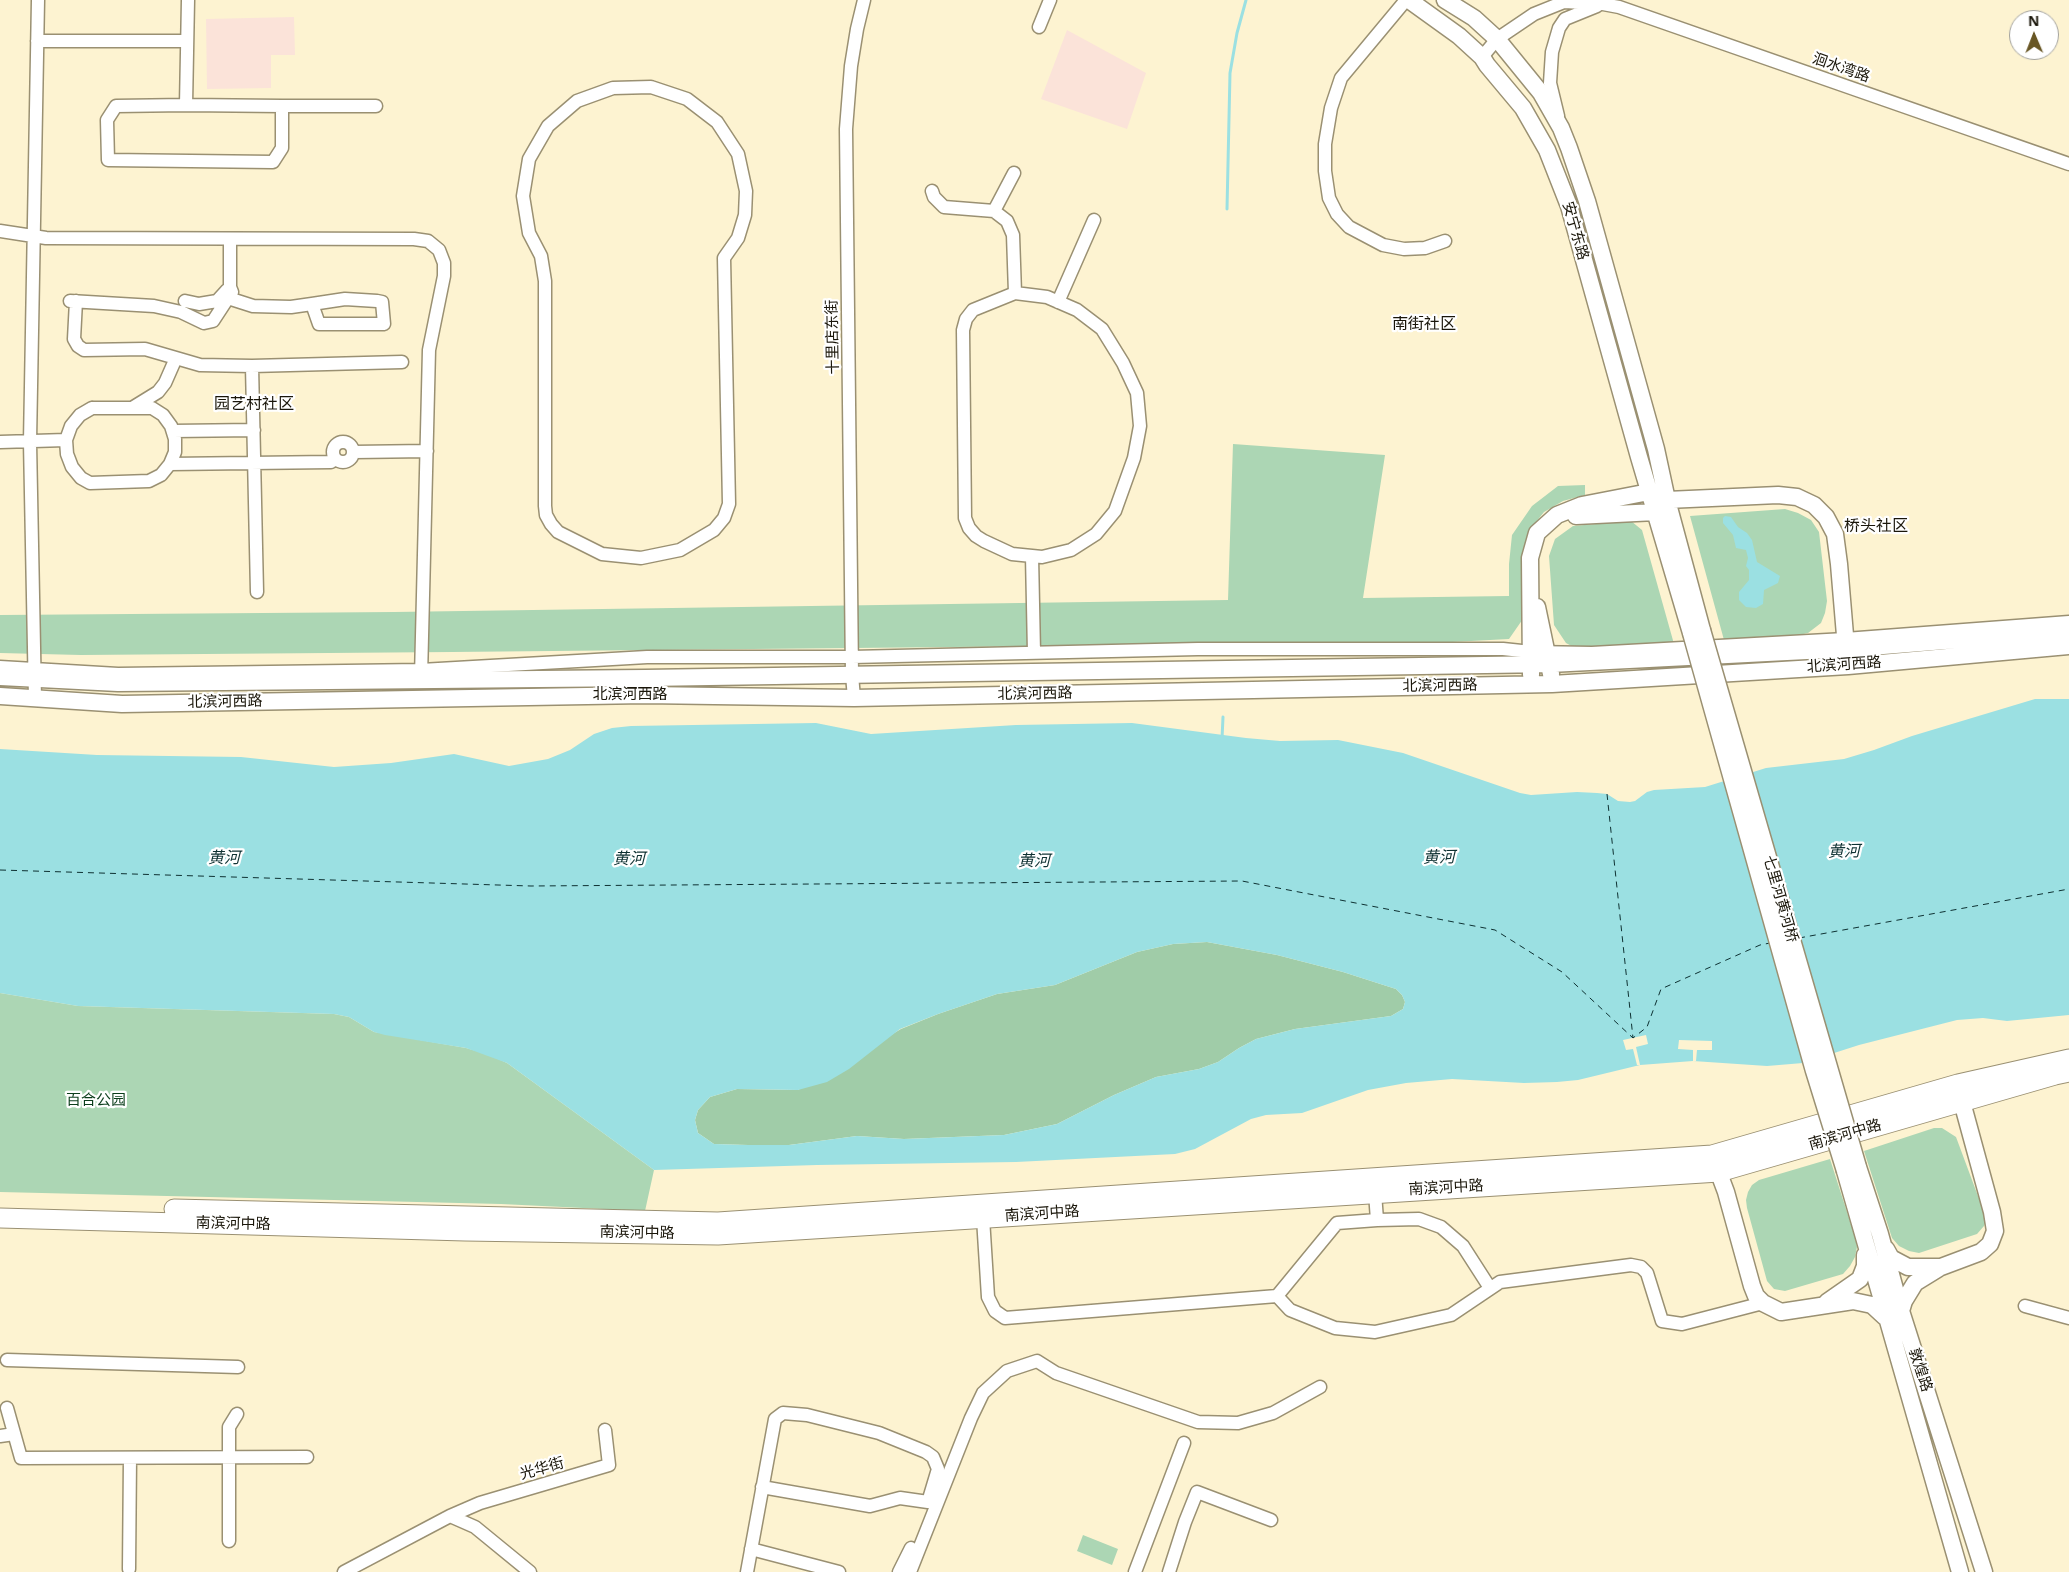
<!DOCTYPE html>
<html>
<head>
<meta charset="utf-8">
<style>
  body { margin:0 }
  #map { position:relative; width:2069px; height:1572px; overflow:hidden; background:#fdf3d1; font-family:"Open Sans",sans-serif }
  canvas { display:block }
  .north { position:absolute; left:2009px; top:10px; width:50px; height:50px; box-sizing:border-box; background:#fff; border:1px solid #a3a29d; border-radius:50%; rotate:359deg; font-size:14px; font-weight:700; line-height:20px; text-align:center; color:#1a160a }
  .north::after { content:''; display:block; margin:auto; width:18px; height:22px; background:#685624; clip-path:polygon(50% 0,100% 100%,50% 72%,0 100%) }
</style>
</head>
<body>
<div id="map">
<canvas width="2069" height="1572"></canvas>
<div class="north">N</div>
</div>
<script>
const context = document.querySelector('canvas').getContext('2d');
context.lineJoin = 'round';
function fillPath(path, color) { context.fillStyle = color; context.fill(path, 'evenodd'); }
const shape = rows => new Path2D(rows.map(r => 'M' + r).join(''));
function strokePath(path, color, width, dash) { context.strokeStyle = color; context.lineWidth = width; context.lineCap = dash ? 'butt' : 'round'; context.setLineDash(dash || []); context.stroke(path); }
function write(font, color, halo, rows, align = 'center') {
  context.font = font + ' "Open Sans","Noto Sans SC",sans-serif'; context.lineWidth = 4.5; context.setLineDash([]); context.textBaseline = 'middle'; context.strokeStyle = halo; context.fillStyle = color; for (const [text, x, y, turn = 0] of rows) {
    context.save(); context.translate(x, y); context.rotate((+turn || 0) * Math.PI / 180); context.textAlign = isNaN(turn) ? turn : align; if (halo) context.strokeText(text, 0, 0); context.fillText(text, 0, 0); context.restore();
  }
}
const education = shape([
  [294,17,295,55,271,55,271,88,207,89,206,19],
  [1067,30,1146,73,1127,129,1041,99]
]);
const green = shape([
  [1233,444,1385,455,1363,598,1509,596,1509,564,1512,535,1532,506,1558,486,1585,485,1585,495,1563,501,1544,512,1532,527,1525,616,1509,639,1452,642,452,652,81,655,0,653,0,615,394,612,1228,600],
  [1785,509,1798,513,1811,520,1819,532,1827,601,1825,613,1821,623,1808,633,1794,636,1724,640,1690,516],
  [1631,521,1642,530,1674,644,1579,650,1566,643,1554,625,1549,556,1555,539,1573,526],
  [0,993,78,1006,334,1014,349,1017,374,1032,466,1048,487,1054,507,1063,654,1170,645,1211,501,1204,0,1192],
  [1934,1128,1942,1128,1956,1137,1985,1215,1986,1221,1984,1226,1977,1234,1919,1253,1909,1251,1899,1246,1892,1238,1864,1151],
  [1830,1159,1855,1237,1857,1247,1855,1257,1850,1266,1843,1274,1785,1291,1774,1289,1767,1281,1747,1208,1746,1200,1748,1192,1752,1185,1759,1180],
  [1083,1535,1118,1549,1112,1565,1077,1551]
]);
const forest = shape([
  [1207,942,1277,955,1343,972,1396,989,1402,995,1405,1002,1403,1009,1391,1016,1295,1029,1256,1039,1239,1048,1218,1062,1199,1069,1156,1077,1114,1095,1057,1124,1004,1135,904,1139,857,1136,789,1145,748,1145,714,1144,698,1133,695,1120,698,1110,710,1097,737,1089,798,1090,901,1029,938,1014,997,994,1055,985,1137,952,1173,944]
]);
const water = shape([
  [1725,516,1731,517,1738,527,1747,533,1752,540,1757,562,1780,576,1778,583,1764,590,1763,604,1756,608,1746,607,1739,600,1739,592,1749,580,1749,570,1746,566,1748,558,1746,550,1736,548,1733,535,1723,523,1723,518],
  [2035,699,2069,699,2069,1015,2007,1021,1983,1018,1957,1020,1859,1045,1803,1063,1767,1066,1693,1061,1640,1065,1578,1080,1557,1082,1524,1083,1452,1079,1406,1083,1368,1090,1302,1113,1266,1115,1251,1119,1195,1149,1175,1154,1016,1162,817,1165,654,1170,507,1063,466,1048,385,1035,374,1032,349,1017,334,1014,78,1006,0,993,0,749,97,755,241,757,334,767,391,763,454,754,509,766,548,759,570,750,594,734,612,728,631,726,816,723,871,734,1016,725,1132,723,1246,738,1280,741,1338,740,1403,753,1520,793,1531,795,1577,792,1597,793,1607,794,1618,801,1630,802,1635,801,1647,792,1654,790,1705,787,1766,768,1844,759,1874,750,1912,736],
  [1207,942,1277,955,1343,972,1396,989,1402,995,1405,1002,1403,1009,1391,1016,1295,1029,1256,1039,1239,1048,1218,1062,1199,1069,1156,1077,1114,1095,1057,1124,1004,1135,904,1139,857,1136,789,1145,748,1145,714,1144,698,1133,695,1120,698,1110,710,1097,737,1089,798,1090,827,1082,849,1069,900,1029,938,1014,997,994,1055,985,1137,952,1173,944]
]);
const pier = shape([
  [1646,1035,1648,1044,1636,1047,1640,1065,1637,1065,1633,1049,1626,1050,1623,1040],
  [1679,1040,1712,1041,1712,1050,1697,1050,1696,1061,1693,1061,1693,1050,1678,1049]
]);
const stream = shape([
  [1227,209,1230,73,1237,33,1246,0],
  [1222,739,1223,717]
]);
const ferry = shape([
  [1607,794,1633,1038,1647,1027,1661,989,1760,945,1770,943],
  [0,870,531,886,1242,881,1495,930,1562,972,1633,1038],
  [1799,938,2069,889]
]);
const minor = shape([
  [1406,0,1341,78,1331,108,1325,144,1325,171,1329,198,1337,214,1349,227,1383,245,1404,249,1425,248,1445,241],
  [1039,27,1050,0],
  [37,41,186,41],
  [1482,57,1497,39,1534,14,1564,2,1603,4,1619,7,2069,164],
  [651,87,687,99,717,122,738,154,746,191,745,215,738,238,724,258,729,504,724,518,714,530,680,550,641,558,602,554,558,532,551,524,546,515,545,506,545,281,541,256,529,233,523,196,529,159,548,126,577,101,613,88,651,87],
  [186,105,188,0],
  [282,106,282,148,273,162,108,160,107,120,116,106,186,105,282,106,376,106],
  [1558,116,1550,83,1552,52,1559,28,1565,19,1597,6],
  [932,191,934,197,944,207,994,211,1007,221,1013,235,1015,293],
  [994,211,1014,173],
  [0,231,46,238,414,239,428,241,439,250,444,263,444,276,429,350,421,677],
  [1015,293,1047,297,1077,310,1102,329,1123,363,1137,393,1140,426,1134,458,1115,511,1096,534,1071,550,1042,557,1012,554,984,541,976,536,969,528,965,518,963,330,966,319,973,310,1015,293],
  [228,298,253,306,291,307,312,304,345,299,377,301,382,302,384,324,319,324,312,304],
  [70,301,154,306,181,312,204,323,213,321,232,292,230,287,230,239],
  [76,301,74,339,78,346,84,350,145,349,200,365,252,366,402,362],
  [185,301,199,304,217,301,227,290],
  [1058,302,1094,220],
  [252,366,257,592],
  [92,408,152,408,163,415,171,426,175,439,175,452,170,464,161,475,149,481,90,483,81,478,72,467,67,454,66,440,71,426,80,415,92,408],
  [132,408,158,392,165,383,176,358],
  [173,431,254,430],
  '333 452a10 10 0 1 1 20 0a10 10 0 1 1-20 0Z',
  [0,442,66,440],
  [354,452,427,451],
  [170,464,331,462,335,459],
  [1032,556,1034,653],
  [0,667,118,674,421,670,647,657,852,657,1198,649,1503,649,1531,652,1592,653,1845,639,2069,622],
  [854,698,852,675,846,129,851,66,857,29,864,0],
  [35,699,30,442,38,0],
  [1375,1193,1377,1220],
  [983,1218,988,1297,995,1311,1005,1318,1277,1296,1290,1310,1335,1328,1375,1332,1451,1315,1500,1282,1631,1265,1641,1267,1647,1273,1662,1321,1682,1324,1763,1303],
  [1277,1296,1337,1223,1377,1220,1419,1219,1441,1227,1463,1246,1490,1288],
  [2025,1306,2069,1318],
  [7,1360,238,1367],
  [7,1408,21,1458,307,1457],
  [0,1436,14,1434],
  [762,1487,870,1506,900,1498,928,1502],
  [450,1516,475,1527,530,1572],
  [229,1541,229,1427,237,1414],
  [751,1549,839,1572],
  [129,1569,130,1458],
  [344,1572,450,1516,480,1503,609,1465,605,1430],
  [747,1572,775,1419,783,1413,807,1415,879,1433,926,1452,933,1457,938,1469,929,1499],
  [899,1572,911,1548],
  [910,1572,971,1418,983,1393,1007,1371,1037,1361,1056,1373,1198,1422,1238,1423,1273,1413,1320,1387],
  [1135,1572,1184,1443],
  [1169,1572,1185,1522,1197,1492,1271,1520]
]);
const major = shape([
  [1409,0,1459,36,1482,57,1487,65,1523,108,1547,150,1569,206,1639,457,1691,633],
  [1445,0,1474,18,1497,39,1541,93,1561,128,1569,148,1587,201,1656,449,1667,500,1702,630],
  [1667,500,1778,495,1797,497,1814,505,1826,517,1835,534,1839,564,1847,659],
  [1576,516,1656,512],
  [1537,607,1551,674],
  [1531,675,1530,558,1537,533,1557,515,1582,505,1649,492],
  [0,677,118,683,645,678,1550,664,1846,649,2069,631],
  [0,696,122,704,645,695,854,698,1552,684,1848,666,2069,646],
  [1714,1160,1726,1192,1752,1286,1756,1296,1763,1303,1781,1312,1853,1301,1872,1305,1885,1317],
  [1858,1167,1880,1234,1901,1311,1984,1572],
  [1845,1171,1960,1572],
  [1886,1249,1891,1258,1908,1267,1941,1267],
  [1827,1302,1860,1279,1865,1266,1865,1255],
  [1901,1311,1904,1301,1915,1283,1941,1267,1981,1252,1990,1244,1995,1231,1992,1212,1959,1091]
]);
const highway = shape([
  [174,1209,718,1222,1712,1155,1958,1084,2069,1059],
  [0,1218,465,1231,718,1235,1719,1172,2055,1075,2069,1072]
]);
const majorBridge = shape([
  [1702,630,1858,1167],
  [1691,633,1814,1071,1845,1171]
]);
const streetNames = [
  ["洄水湾路",1841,68,19],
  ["安宁东路",1575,231,74],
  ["十里店东街",833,337,-91],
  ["北滨河西路",1844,665,-4],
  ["北滨河西路",1440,686,-1],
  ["北滨河西路",1035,694,-1],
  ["北滨河西路",630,695],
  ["北滨河西路",225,702,-1],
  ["七里河黄河桥",1780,899,74],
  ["南滨河中路",1845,1135,-16],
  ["南滨河中路",1446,1188,-3],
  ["南滨河中路",1042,1214,-4],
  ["南滨河中路",233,1224,1],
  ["南滨河中路",637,1233,1],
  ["敦煌路",1920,1370,72],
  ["光华街",542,1469,-16]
];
const parkNames = [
  ["百合公园",96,1101]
];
const neighbourhoodNames = [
  ["南街社区",1424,324],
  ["园艺村社区",254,404],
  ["桥头社区",1876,526]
];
const waterNames = [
  ["黄河",1844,852,-1],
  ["黄河",224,858],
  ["黄河",1439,858,-1],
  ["黄河",629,859],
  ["黄河",1034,861]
];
fillPath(education, '#fbe3d9');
fillPath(green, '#acd6b4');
fillPath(forest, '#a0cca8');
fillPath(water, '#9be0e2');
fillPath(pier, '#fdf3d1');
strokePath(stream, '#9be0e2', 3);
strokePath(ferry, '#0e3132', 1, [6, 5]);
strokePath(minor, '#9a9072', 15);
strokePath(major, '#9a9072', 19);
strokePath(highway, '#9a9072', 21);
strokePath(minor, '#fff', 12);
strokePath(major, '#fff', 16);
strokePath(highway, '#fff', 19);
strokePath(majorBridge, '#9a9072', 19, []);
strokePath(majorBridge, '#fff', 16);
write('15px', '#1a160a', '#fff', streetNames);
write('15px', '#0c3e1c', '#fff', parkNames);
write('16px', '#1a160a', '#fff', neighbourhoodNames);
write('italic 16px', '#0e3132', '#fff', waterNames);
</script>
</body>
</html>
